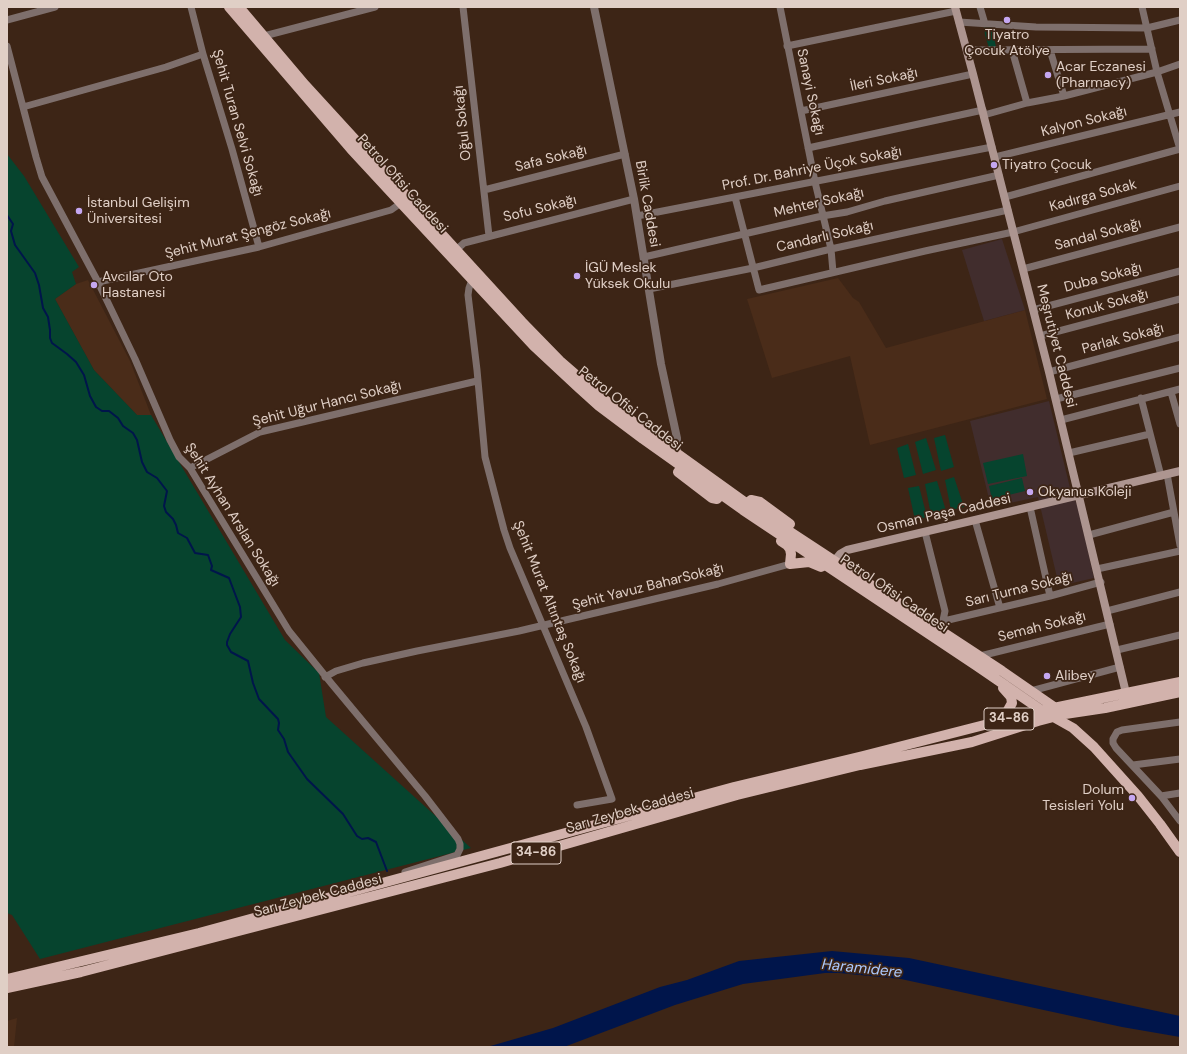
<!DOCTYPE html>
<html>
<head>
<meta charset="utf-8">
<style>
  body { margin:0 }
  #map { position:relative; width:1187px; height:1054px; overflow:hidden; background:#3d2516; font-family:"DM Sans",sans-serif }
  canvas { display:block }
  .frame { position:absolute; inset:0; border:8px solid #e0cfc6; pointer-events:none }
</style>
</head>
<body>
<div id="map">
<canvas width="1187" height="1054"></canvas>
<div class="frame"></div>
</div>
<script>
const context = document.querySelector('canvas').getContext('2d');
context.lineJoin = 'round';
function fillPath(path, color) { context.fillStyle = color; context.fill(path, 'evenodd'); }
const shape = rows => new Path2D(rows.map(r => 'M' + r).join(''));
function strokePath(path, color, width, dash) { context.strokeStyle = color; context.lineWidth = width; context.lineCap = dash ? 'butt' : 'round'; context.setLineDash(dash || []); context.stroke(path); }
function write(font, color, halo, rows, align = 'center') {
  context.font = font + ' "DM Sans",sans-serif'; context.lineWidth = 3.5; context.setLineDash([]); context.textBaseline = 'middle'; context.strokeStyle = halo; context.fillStyle = color; for (const [text, x, y, turn = 0] of rows) {
    context.save(); context.translate(x, y); context.rotate((+turn || 0) * Math.PI / 180); context.textAlign = isNaN(turn) ? turn : align; if (halo) context.strokeText(text, 0, 0); context.fillText(text, 0, 0); context.restore();
  }
}
const built = shape([
  [838,278,853,298,859,302,886,348,1025,310,1047,399,870,445,850,356,772,378,747,299],
  [88,280,130,361,151,415,137,415,94,370,55,299,76,284],
  [17,1018,14,1047,7,1047,7,1021]
]);
const education = shape([
  [1002,239,1025,310,984,321,962,250],
  [1049,401,1070,488,1078,507,1094,578,1059,586,1038,497,991,507,970,421]
]);
const green = shape([
  [984,26,992,27,996,47,989,48,985,35],
  [7,154,24,176,79,267,72,272,76,284,55,299,94,370,137,415,151,415,285,640,319,673,326,717,471,848,40,959,12,915,7,913],
  [945,435,954,467,941,471,934,438],
  [926,438,936,470,923,474,915,442],
  [908,444,916,475,904,478,897,448],
  [1023,454,1027,476,988,484,983,463],
  [954,477,964,507,951,510,945,480],
  [1022,478,1025,491,992,499,989,486],
  [937,481,946,511,931,515,925,484],
  [919,486,927,517,915,520,908,488]
]);
const water = shape([
  [832,951,909,958,1180,1016,1180,1037,1122,1027,901,979,839,973,825,973,743,984,675,1005,564,1047,487,1047,553,1028,660,987,687,980,739,961]
]);
const stream = shape([
  [7,215,13,224,11,231,15,245,35,273,39,285,43,308,48,317,50,330,50,338,52,343,67,354,76,362,84,375,90,396,96,407,102,411,109,411,118,418,123,426,133,433,137,440,142,462,147,472,157,478,167,491,164,506,166,512,173,519,176,525,178,533,187,538,195,553,208,555,212,566,211,570,229,578,240,607,241,617,230,634,227,642,227,645,231,652,248,661,253,683,259,699,278,719,279,723,278,730,284,739,288,752,307,779,343,814,357,836,362,839,368,838,376,842,387,871]
]);
const minor = shape([
  [191,7,203,54,232,149,259,247],
  [463,7,489,236],
  [780,7,815,182,831,249,833,272],
  [980,7,985,24],
  [1142,7,1157,72,1180,149],
  [7,20,55,7],
  [959,22,1036,27,1147,28,1180,20],
  [264,36,375,7],
  [7,46,36,157,42,177,98,282,135,359,170,440,179,457,190,468,289,631,331,683,425,796,458,839,460,844,460,849,457,855,405,872],
  [787,46,956,11],
  [967,50,1152,49],
  [1012,50,1027,103],
  [1050,50,1064,96],
  [23,107,166,67,203,54],
  [801,111,973,74],
  [984,115,1027,103,1064,96,1157,72,1180,64],
  [808,148,983,110],
  [995,157,1180,112],
  [484,190,625,154],
  [735,197,759,290,925,251,1013,232,1180,186],
  [1005,197,1180,149],
  [637,216,992,147],
  [456,250,464,243,634,199],
  [644,257,822,216,847,212,885,201,999,175],
  [1023,269,1180,227],
  [472,280,469,288,468,295,477,370,485,457,504,530,510,548,586,727,612,799,577,805],
  [98,282,259,247,391,210,401,203],
  [649,289,753,268,831,249,1008,210],
  [1033,310,1180,271],
  [1040,336,1180,299],
  [1049,372,1180,337],
  [1171,392,1180,424],
  [1141,398,1161,476],
  [1056,399,1180,368],
  [1061,420,1180,389],
  [1069,453,1150,434],
  [190,468,260,432,477,381],
  [1167,474,1180,545],
  [1030,507,1050,596],
  [975,520,1000,608],
  [925,532,945,611,942,625],
  [1089,535,1174,512],
  [1097,569,1180,551],
  [1107,611,1180,592],
  [944,621,1050,596,1101,582],
  [1117,650,1180,635],
  [980,656,1110,624],
  [325,677,336,671,363,663,417,651,519,631,718,584,790,564],
  [1031,691,1120,667],
  [1180,722,1122,730,1117,732,1113,739,1113,743,1116,748,1161,796,1180,821],
  [1133,765,1180,759],
  [1161,796,1180,793]
]);
const tertiary = shape([
  [594,7,634,199,661,364,677,438,677,454]
]);
const secondary = shape([
  [955,7,973,74,1049,372,1126,693],
  [835,560,840,554,847,550,975,520,1180,471]
]);
const primary = shape([
  [229,7,351,149,401,203,534,346,578,387,599,406,643,439,743,510,977,666,1041,710,1073,728,1094,747,1138,796,1160,824,1180,852],
  [239,7,305,85,522,322,560,361,605,400,636,424,746,503,1002,671,1057,709],
  [678,472,712,498,717,499,725,490],
  [745,505,751,500,760,502,790,524],
  [781,541,787,545,790,549,791,554,790,564,809,562,821,567],
  [994,720,1007,712,1012,703,1011,697,1003,688],
  [7,979,199,933,734,787,863,756,1039,711,1180,682],
  [7,988,81,972,500,863,737,795,860,765,972,742,1038,721,1065,714,1105,708,1180,692]
]);
const markers = [
  [1007,20,4,"#c5a7f1"],
  [1048,75,4,"#c5a7f1"],
  [994,165,4,"#c5a7f1"],
  [79,211,4,"#c5a7f1"],
  [577,276,4,"#c5a7f1"],
  [94,285,4,"#c5a7f1"],
  [1030,492,4,"#c5a7f1"],
  [1047,676,4,"#c5a7f1"],
  [1132,798,4,"#c5a7f1"]
];
const shields = [
  [1009,719,50],
  [536,853,50]
];
const shieldNames = [
  ["34-86",1009,719],
  ["34-86",536,853]
];
const poiNames = [
  ["Tiyatro",1007,35,"center"],
  ["Çocuk Atölye",1007,51,"center"],
  ["Acar Eczanesi",1056,67],
  ["(Pharmacy)",1056,83],
  ["Tiyatro Çocuk",1002,165],
  ["İstanbul Gelişim",87,203],
  ["Üniversitesi",87,219],
  ["İGÜ Meslek",585,268],
  ["Yüksek Okulu",585,284],
  ["Avcılar Oto",102,277],
  ["Hastanesi",102,293],
  ["Okyanus Koleji",1038,492],
  ["Alibey",1055,676],
  ["Dolum",1124,790,"right"],
  ["Tesisleri Yolu",1124,806,"right"]
];
const streetNames = [
  ["İleri Sokağı",884,80,-12],
  ["Sanayi Sokağı",810,92,78],
  ["Kalyon Sokağı",1084,122,-14],
  ["Şehit Turan Selvi Sokağı",237,123,74],
  ["Oğul Sokağı",463,123,-96],
  ["Safa Sokağı",551,159,-14],
  ["Prof. Dr. Bahriye Üçok Sokağı",812,169,-11],
  ["Petrol Ofisi Caddesi",402,184,48],
  ["Kadırga Sokak",1093,196,-15],
  ["Mehter Sokağı",819,203,-13],
  ["Birlik Caddesi",647,204,80],
  ["Sofu Sokağı",540,209,-14],
  ["Şehit Murat Şengöz Sokağı",248,234,-14],
  ["Sandal Sokağı",1098,235,-15],
  ["Candarlı Sokağı",825,237,-13],
  ["Duba Sokağı",1103,278,-15],
  ["Konuk Sokağı",1107,305,-15],
  ["Parlak Sokağı",1123,339,-15],
  ["Meşrutiyet Caddesi",1056,346,76],
  ["Şehit Uğur Hancı Sokağı",327,404,-14],
  ["Petrol Ofisi Caddesi",630,409,38],
  ["Osman Paşa Caddesi",944,514,-13],
  ["Şehit Ayhan Arslan Sokağı",232,515,58],
  ["Şehit Yavuz BaharSokağı",648,587,-14],
  ["Sarı Turna Sokağı",1019,590,-14],
  ["Petrol Ofisi Caddesi",894,594,34],
  ["Şehit Murat Altıntaş Sokağı",549,602,68],
  ["Semah Sokağı",1042,627,-14],
  ["Sarı Zeybek Caddesi",630,811,-16],
  ["Sarı Zeybek Caddesi",318,896,-15]
];
const waterNames = [
  ["Haramidere",862,969,6]
];
fillPath(built, '#4a2c19');
fillPath(education, '#412d2d');
fillPath(green, '#06442e');
fillPath(water, '#00154b');
strokePath(stream, '#00154b', 2);
strokePath(minor, '#7e6f6c', 7);
strokePath(tertiary, '#7e6f6c', 8);
strokePath(secondary, '#ad9590', 8);
strokePath(primary, '#d2b2ac', 10);
for (const [x, y, r, color] of markers) { const dot = new Path2D(); dot.arc(x, y, r, 0, 2 * Math.PI); context.fillStyle = color; context.fill(dot); strokePath(dot, '#3d2516', 1.5); }
for (const [x, y, w] of shields) { const box = new Path2D(); box.roundRect(x - w / 2, y - 11, w, 22, 3); context.fillStyle = '#3d2516'; context.fill(box); strokePath(box, '#e0cfc6', 1); }
write('bold 13px', '#e0cfc6', null, shieldNames);
write('14px', '#e0cfc6', '#3d2516', poiNames, 'left');
write('14px', '#e0cfc6', '#3d2516', streetNames);
write('italic 15px', '#acc9fe', '#3d2516', waterNames);
</script>
</body>
</html>
